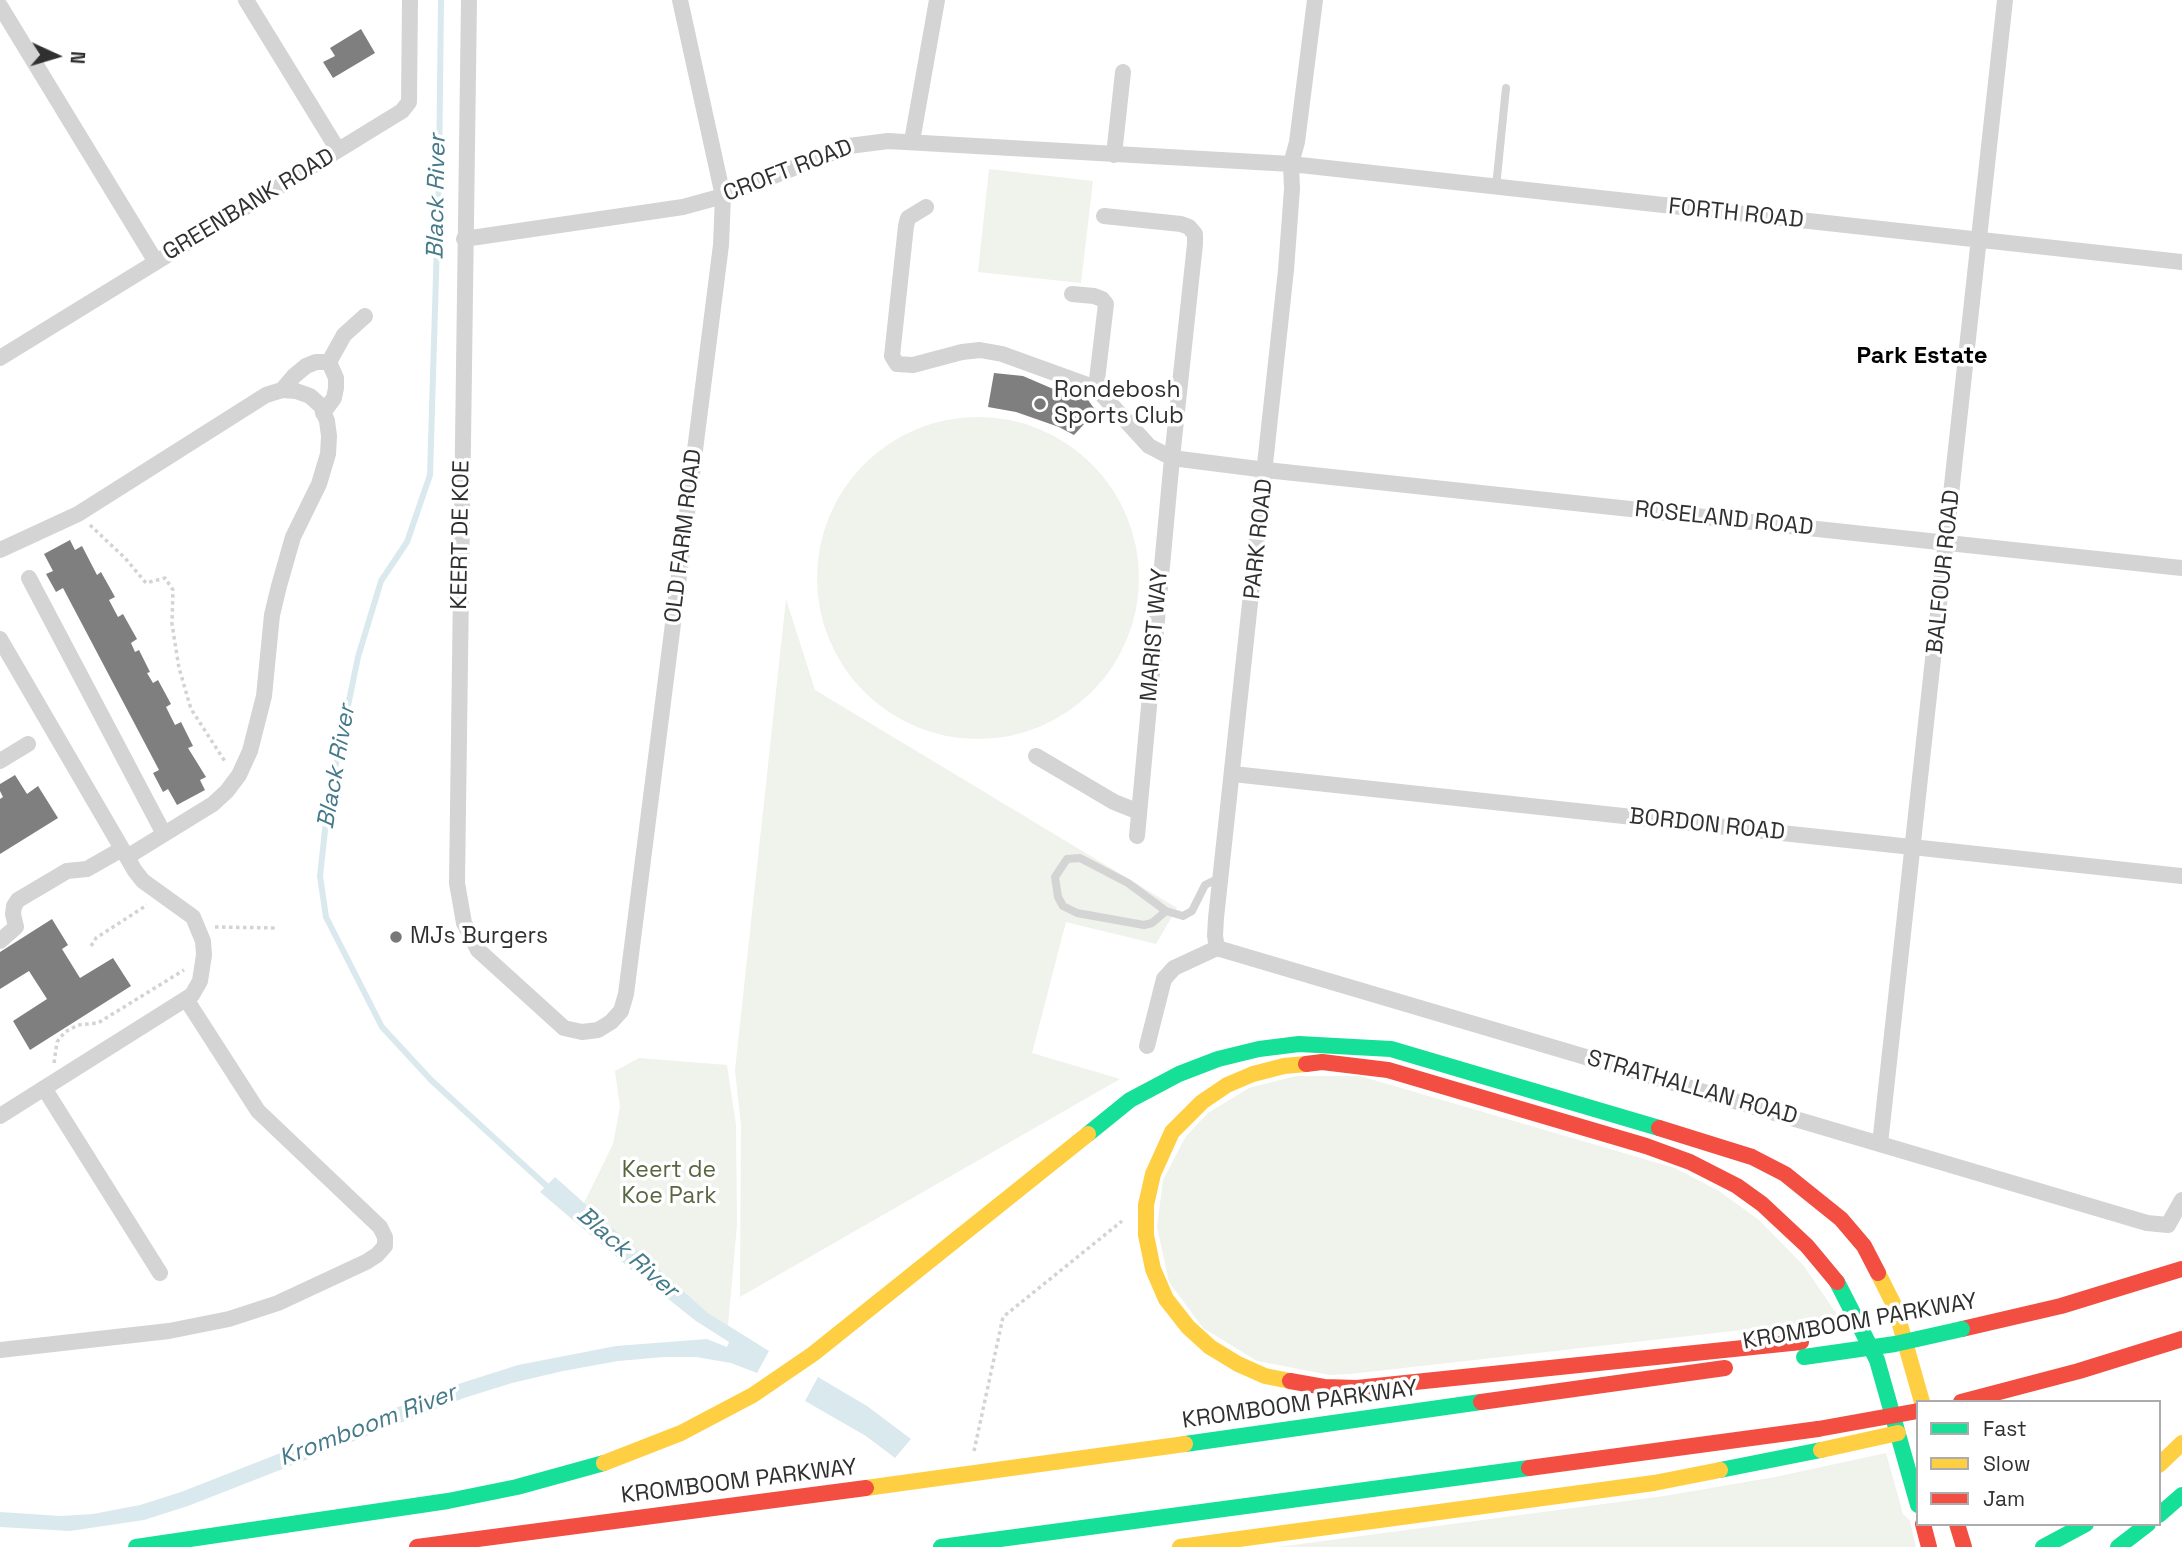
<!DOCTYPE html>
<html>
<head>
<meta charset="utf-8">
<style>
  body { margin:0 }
  #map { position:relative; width:2182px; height:1547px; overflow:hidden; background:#fff; font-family:"Space Grotesk",sans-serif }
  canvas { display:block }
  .legend { position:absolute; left:1916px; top:1400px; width:245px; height:126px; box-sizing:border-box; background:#fff; border:2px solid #acacac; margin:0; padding:9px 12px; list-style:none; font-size:21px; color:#303030 }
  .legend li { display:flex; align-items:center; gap:14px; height:35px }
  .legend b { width:35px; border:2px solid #acacac }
  .north { position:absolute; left:21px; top:21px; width:70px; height:70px; -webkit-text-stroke:5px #fff; paint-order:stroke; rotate:94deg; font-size:19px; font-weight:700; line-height:28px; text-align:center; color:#303030 }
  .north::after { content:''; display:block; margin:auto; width:24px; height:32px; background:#303030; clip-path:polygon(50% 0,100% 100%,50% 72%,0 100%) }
</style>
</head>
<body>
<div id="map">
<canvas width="2182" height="1547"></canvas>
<ul class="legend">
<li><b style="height:9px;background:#16e098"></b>Fast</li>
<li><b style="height:9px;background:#ffcf43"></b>Slow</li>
<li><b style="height:9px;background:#f24e42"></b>Jam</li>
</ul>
<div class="north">N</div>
</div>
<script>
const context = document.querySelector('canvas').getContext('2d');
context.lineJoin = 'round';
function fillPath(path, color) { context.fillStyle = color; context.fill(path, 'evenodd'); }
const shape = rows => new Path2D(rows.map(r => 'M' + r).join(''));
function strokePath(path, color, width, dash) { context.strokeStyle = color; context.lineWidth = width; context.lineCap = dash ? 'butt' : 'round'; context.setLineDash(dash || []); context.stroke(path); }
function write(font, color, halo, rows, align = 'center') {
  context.font = font + ' "Space Grotesk",sans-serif'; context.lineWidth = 7; context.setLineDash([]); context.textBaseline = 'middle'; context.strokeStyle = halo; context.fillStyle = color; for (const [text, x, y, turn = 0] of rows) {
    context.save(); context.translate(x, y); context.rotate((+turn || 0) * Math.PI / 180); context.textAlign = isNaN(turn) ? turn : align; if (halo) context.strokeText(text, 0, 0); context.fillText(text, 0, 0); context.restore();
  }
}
const green = shape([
  [989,169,1093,181,1081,283,978,272],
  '817 578a161 161 0 1 1 322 0a161 161 0 1 1-322 0Z',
  [786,599,815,690,1177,908,1156,944,1066,922,1032,1053,1120,1079,740,1297,741,1125,735,1070],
  [639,1058,727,1065,736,1125,737,1224,728,1326,708,1313,584,1203,613,1144,620,1107,615,1071],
  [1296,1076,1360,1076,1675,1168,1719,1191,1759,1220,1804,1266,1840,1319,1350,1374,1330,1375,1257,1361,1203,1328,1169,1282,1157,1227,1163,1180,1186,1136,1208,1113,1249,1088],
  [1886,1453,1903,1514,1910,1521,1916,1547,1278,1547,1664,1496,1775,1477]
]);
const water = shape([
  [555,1177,708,1313,769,1351,757,1373,731,1363,696,1357,664,1357,618,1361,563,1371,512,1383,464,1398,188,1506,144,1520,70,1531,0,1527,0,1512,61,1516,93,1514,140,1505,181,1492,449,1387,518,1365,616,1346,707,1339,727,1347,729,1342,696,1321,633,1271,540,1192],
  [818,1377,867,1406,911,1439,895,1458,866,1436,805,1401]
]);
const stream = shape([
  [441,0,439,176,430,475,407,542,381,581,358,657,328,803,320,876,326,917,382,1027,431,1080,552,1191]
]);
const building = shape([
  [361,29,375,53,333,78,323,62,335,56,330,48],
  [994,373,1023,376,1065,394,1066,389,1088,400,1096,411,1074,435,1059,427,1016,412,988,407],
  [70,540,75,550,82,546,97,575,101,572,115,597,109,600,118,617,123,614,137,639,131,643,135,652,139,650,150,672,147,673,153,683,158,680,171,704,166,707,175,725,181,722,193,746,188,748,206,777,200,780,205,790,177,805,168,789,163,792,153,773,159,770,63,588,56,592,46,574,53,571,44,554],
  [15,775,27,794,38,786,58,818,0,854,0,799,3,797,0,791,0,784],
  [52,919,68,945,62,949,80,978,113,958,131,986,30,1050,13,1021,47,999,29,971,0,989,0,952]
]);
const path = shape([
  [90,525,125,558,146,583,165,578,173,590,172,624,179,668,191,709,226,763],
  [215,927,277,928],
  [91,946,96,938,147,905],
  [54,1063,57,1042,65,1032,78,1025,98,1023,184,970],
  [974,1451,1003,1317,1122,1221]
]);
const lane = shape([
  [1496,187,1506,88],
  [1166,911,1152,923,1144,925,1077,913,1063,906,1058,897,1055,877,1067,859,1080,858,1128,883,1166,911,1183,916,1192,911,1205,885,1221,877]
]);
const street = shape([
  [246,0,338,150],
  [469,0,457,883,464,923,478,950,564,1028,582,1032,598,1030,611,1022,621,1011,626,994,721,245,723,196,680,0],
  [0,6,156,262],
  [912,141,937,0],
  [1114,155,1123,72],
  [926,207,908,218,906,226,892,356,897,364,913,365,962,352,980,350,1002,354,1096,388,1149,446,1172,458,1266,470,2182,568],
  [1104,216,1181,224,1189,227,1195,234,1195,244,1172,458,1137,836],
  [464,239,683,207,723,196,849,146,888,141,1291,164,2182,262],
  [1072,294,1094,296,1102,299,1106,304,1096,388],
  [0,358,402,111,409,102,410,0],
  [329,362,344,335,365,316],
  [282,390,294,376,306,366,316,362,329,362],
  [323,413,334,398,336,388,336,378,329,362],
  [0,550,78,514,266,395,282,390,296,391,310,396,321,406,327,421,329,436,328,454,319,484,293,537,279,586,272,615,264,696,250,751,239,775,227,791,213,804,127,857],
  [29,578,164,834],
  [0,639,135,871,143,881,193,917,203,941,204,955,200,981,192,995,0,1116],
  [1036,756,1114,802,1139,812],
  [0,761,28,744],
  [1233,774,2182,876],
  [0,941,16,927,13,914,14,906,18,900,67,871,87,869,122,849],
  [1217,948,2147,1223,2168,1225,2182,1200],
  [1217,948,1215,936,1216,918,1286,270,1292,189,1291,164,1297,142,1315,0],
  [1147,1046,1164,979,1174,968,1217,948],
  [44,1088,160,1273],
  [1880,1144,2005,0],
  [0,1350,169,1331,229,1319,278,1303,366,1262,377,1255,385,1246,385,1237,380,1227,258,1111,186,999]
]);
const fast = shape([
  [1088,1134,1130,1100,1179,1074,1218,1059,1259,1049,1299,1044,1391,1049,1659,1128],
  [1837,1282,1877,1360,1918,1505],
  [1185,1444,1481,1402],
  [1720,1470,1821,1450],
  [2159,1515,2182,1495],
  [136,1547,448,1501,517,1487,604,1463],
  [941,1547,1529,1468],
  [2043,1547,2086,1524],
  [2118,1547,2148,1524]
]);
const slow = shape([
  [1878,1273,1895,1307,1922,1402],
  [1290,1381,1265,1376,1238,1364,1210,1347,1188,1327,1166,1299,1153,1269,1146,1235,1146,1205,1153,1174,1172,1132,1202,1102,1227,1085,1253,1074,1284,1066,1306,1064],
  [604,1463,681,1433,753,1395,813,1354,1088,1134],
  [2159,1465,2182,1443],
  [866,1488,1185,1444],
  [1180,1547,1654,1483,1720,1470]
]);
const jam = shape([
  [1306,1064,1322,1062,1388,1070,1646,1146,1690,1162,1737,1186,1762,1204,1807,1246,1837,1282],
  [1659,1128,1752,1157,1785,1174,1841,1219,1864,1246,1878,1273],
  [1962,1329,2061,1306,2182,1269],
  [1290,1381,1324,1387,1357,1388,1801,1342],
  [1481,1402,1725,1368],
  [1961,1402,2079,1371,2182,1339],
  [1529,1468,1818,1429],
  [1923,1524,1929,1547],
  [1957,1524,1964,1547],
  [417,1547,866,1488]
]);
const fastBridge = shape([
  [1804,1357,1895,1344,1962,1329]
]);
const slowBridge = shape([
  [1821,1450,1898,1433]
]);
const jamBridge = shape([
  [1818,1429,1918,1411]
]);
const markers = [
  [1040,404,7,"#787878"],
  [396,937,7,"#787878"]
];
const streetNames = [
  ["CROFT ROAD",788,171,-21],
  ["GREENBANK ROAD",249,205,-31],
  ["FORTH ROAD",1736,214,6],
  ["ROSELAND ROAD",1724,519,6],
  ["KEERT DE KOE",461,535,-89],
  ["OLD FARM ROAD",684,536,-83],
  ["PARK ROAD",1259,539,-84],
  ["BALFOUR ROAD",1944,572,-84],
  ["MARIST WAY",1155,635,-85],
  ["BORDON ROAD",1707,825,6],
  ["STRATHALLAN ROAD",1692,1088,16],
  ["KROMBOOM PARKWAY",1860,1322,-10],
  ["KROMBOOM PARKWAY",1300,1405,-8],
  ["KROMBOOM PARKWAY",739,1482,-7]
];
const poiNames = [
  ["Rondebosh",1054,391],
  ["Sports Club",1054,417],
  ["MJs Burgers",410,937]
];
const parkNames = [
  ["Keert de",669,1171],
  ["Koe Park",669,1197]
];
const waterNames = [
  ["Black River",437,197,-89],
  ["Black River",337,767,-80],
  ["Black River",627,1253,41],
  ["Kromboom River",368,1426,-21]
];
const neighbourhoodNames = [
  ["Park Estate",1922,356]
];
fillPath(green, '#f0f2ec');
fillPath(water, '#dae9ee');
strokePath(stream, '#dae9ee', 6);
fillPath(building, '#7f7f7f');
strokePath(path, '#d3d3d3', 3.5, [3.5, 3.5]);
strokePath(lane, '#d4d4d4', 8);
strokePath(street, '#d4d4d4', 16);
strokePath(fast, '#16e098', 16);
strokePath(slow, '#ffcf43', 16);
strokePath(jam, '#f24e42', 16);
strokePath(fastBridge, '#16e098', 16);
strokePath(slowBridge, '#ffcf43', 16);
strokePath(jamBridge, '#f24e42', 16);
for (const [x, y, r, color] of markers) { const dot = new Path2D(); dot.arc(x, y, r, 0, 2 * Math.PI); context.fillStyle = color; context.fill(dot); strokePath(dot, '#fff', 2.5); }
write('23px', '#303030', '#fff', streetNames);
write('23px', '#303030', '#fff', poiNames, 'left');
write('23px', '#596741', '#fff', parkNames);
write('italic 24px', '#457a8a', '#fff', waterNames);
write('bold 24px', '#000', '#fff', neighbourhoodNames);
</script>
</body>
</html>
